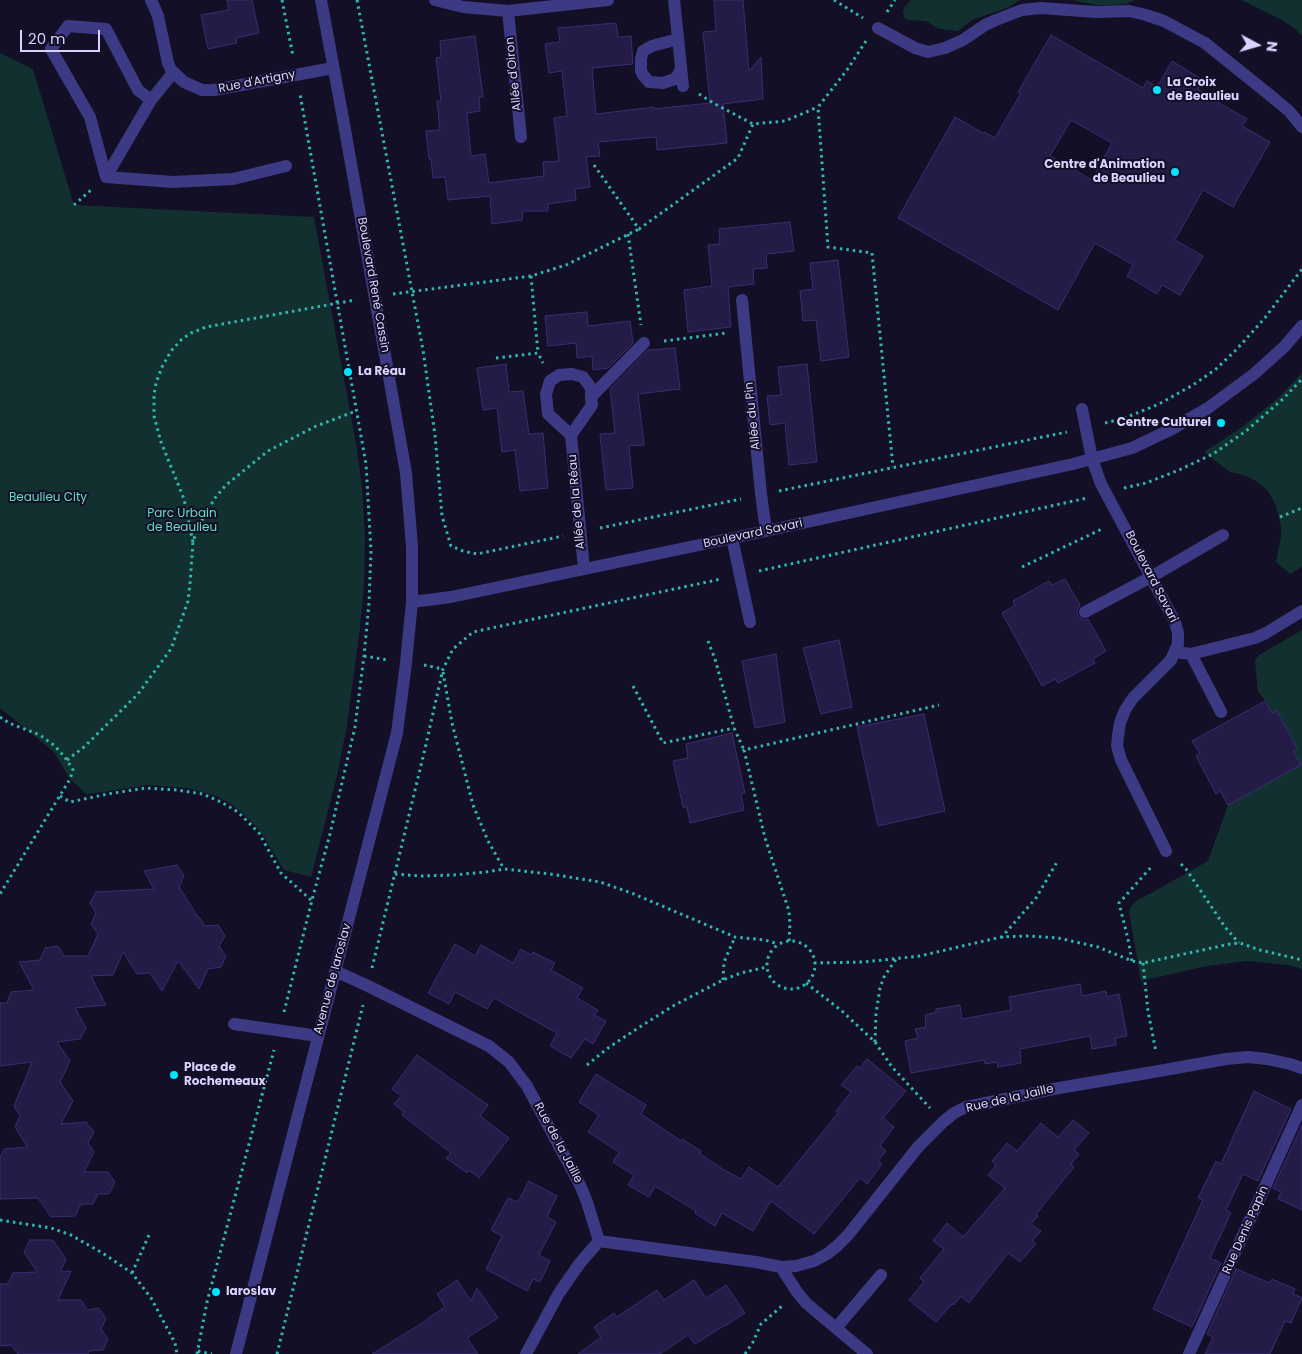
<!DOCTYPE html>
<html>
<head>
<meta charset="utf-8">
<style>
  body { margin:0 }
  #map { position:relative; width:1302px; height:1354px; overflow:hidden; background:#130f26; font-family:Poppins,sans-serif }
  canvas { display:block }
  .north { position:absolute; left:1232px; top:20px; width:50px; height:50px; -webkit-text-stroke:4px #130f26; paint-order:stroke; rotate:96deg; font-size:14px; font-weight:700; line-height:20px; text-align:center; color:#d9d4ff }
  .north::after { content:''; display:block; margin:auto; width:18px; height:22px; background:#d9d4ff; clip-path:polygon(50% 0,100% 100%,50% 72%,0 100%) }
  .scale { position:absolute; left:20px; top:30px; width:80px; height:22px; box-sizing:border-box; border:2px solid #d9d4ff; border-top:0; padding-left:6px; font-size:15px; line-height:18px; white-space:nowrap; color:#d9d4ff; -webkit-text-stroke:4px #130f26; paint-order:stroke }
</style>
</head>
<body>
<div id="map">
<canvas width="1302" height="1354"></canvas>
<div class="north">N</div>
<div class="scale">20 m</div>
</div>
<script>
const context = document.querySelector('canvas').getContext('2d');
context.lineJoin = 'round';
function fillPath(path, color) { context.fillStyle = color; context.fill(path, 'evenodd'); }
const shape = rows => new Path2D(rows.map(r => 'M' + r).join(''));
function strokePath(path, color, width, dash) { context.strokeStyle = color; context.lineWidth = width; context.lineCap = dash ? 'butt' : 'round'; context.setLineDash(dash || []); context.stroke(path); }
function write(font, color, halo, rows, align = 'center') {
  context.font = font + ' Poppins,sans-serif'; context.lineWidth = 4; context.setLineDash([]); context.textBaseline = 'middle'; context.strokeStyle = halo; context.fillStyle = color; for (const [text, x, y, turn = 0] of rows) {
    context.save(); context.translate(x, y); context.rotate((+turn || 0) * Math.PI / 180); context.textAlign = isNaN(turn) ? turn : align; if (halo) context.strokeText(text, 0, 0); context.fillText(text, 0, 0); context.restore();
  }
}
const green = shape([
  [911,0,1020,0,1007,8,972,20,958,31,939,29,926,21,907,20,904,17,903,11,905,6],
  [1072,0,1135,0,1126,4,1110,5,1096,5],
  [1241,0,1302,0,1302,36,1294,28,1282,20],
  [0,53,33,69,74,205,314,217,357,449,362,487,365,537,364,587,360,628,347,725,337,776,311,877,284,870,260,831,243,813,229,803,216,796,187,788,147,785,104,792,86,794,70,779,53,751,0,708],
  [1302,373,1302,567,1290,574,1276,562,1281,537,1281,527,1276,506,1268,491,1256,481,1244,475,1230,472,1204,452,1242,427,1277,399],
  [1302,630,1302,969,1288,965,1247,961,1207,966,1141,981,1129,912,1132,905,1137,900,1153,892,1208,861,1228,805,1250,792,1297,748,1289,732,1284,735,1283,721,1277,711,1272,713,1265,701,1258,691,1255,661,1259,655]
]);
const building = shape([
  [227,0,252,0,259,33,236,38,237,43,208,49,201,15,229,10,227,0],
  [714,0,743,0,749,71,761,57,763,99,723,104,727,143,657,150,656,137,598,142,600,156,586,157,590,187,575,189,576,200,548,204,548,211,523,211,522,220,492,224,490,196,448,200,445,177,433,178,431,159,429,159,426,131,440,130,437,101,441,101,436,58,441,57,440,41,475,36,483,97,479,97,480,111,467,113,471,156,485,154,489,183,544,176,543,162,559,161,554,118,567,116,562,71,549,73,545,44,560,42,558,28,616,23,618,37,631,36,633,64,592,68,596,114,654,107,654,109,710,103,703,32,716,31,714,0],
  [1051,35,1143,88,1147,81,1157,87,1172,61,1203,80,1198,89,1214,98,1214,100,1247,119,1242,126,1270,142,1233,207,1203,190,1175,240,1203,256,1180,295,1162,285,1157,294,1127,276,1133,265,1095,243,1058,310,898,218,955,117,983,133,984,132,995,138,1021,93,1018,92,1051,35],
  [1071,120,1112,143,1092,180,1050,156,1071,120],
  [790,222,794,251,766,254,767,268,753,269,754,284,728,287,731,327,688,332,684,290,712,286,708,245,720,244,719,229,790,222],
  [838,260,849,357,821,361,816,320,803,321,800,291,813,289,810,263,838,260],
  [587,312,588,326,630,321,633,343,608,368,593,370,592,356,577,358,576,343,548,346,545,316,587,312],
  [675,348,680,389,638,394,644,445,629,446,633,488,606,490,600,434,615,433,610,389,648,350,675,348],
  [506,364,509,392,523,391,529,434,543,433,548,488,520,491,515,450,502,452,497,408,483,410,477,368,506,364],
  [807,364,817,462,789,465,785,423,770,425,767,396,781,395,778,367,807,364],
  [1065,579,1080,605,1077,611,1078,616,1084,620,1088,619,1106,651,1093,659,1095,663,1058,683,1055,679,1042,686,1002,613,1015,605,1013,601,1049,581,1052,585,1065,579],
  [839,640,852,707,821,714,803,648,839,640],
  [776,654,785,722,755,728,742,661,776,654],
  [1265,701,1272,713,1277,711,1297,748,1293,751,1301,765,1228,805,1220,791,1216,794,1196,756,1200,754,1192,741,1265,701],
  [924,714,945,811,878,826,857,727,924,714],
  [732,733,745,793,741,794,744,810,690,823,687,807,683,807,673,761,688,758,686,744,732,733],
  [177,865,184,876,179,887,198,917,199,917,205,926,218,925,225,936,219,946,226,956,221,967,208,969,199,989,178,961,162,991,150,973,137,974,123,952,113,975,91,976,106,1005,75,1008,86,1028,80,1039,57,1042,70,1061,60,1082,73,1101,61,1124,86,1122,94,1132,88,1143,94,1152,84,1172,108,1172,115,1182,109,1194,98,1194,93,1204,81,1204,75,1216,51,1217,38,1198,0,1199,0,1158,4,1149,27,1147,15,1127,20,1116,14,1106,32,1062,0,1066,0,1003,7,1003,11,992,34,990,19,962,40,960,45,948,58,946,64,956,88,956,98,934,91,924,96,913,90,903,96,892,154,889,144,871,177,865],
  [455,944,475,956,481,945,513,963,521,949,532,955,533,952,555,963,551,970,583,988,577,998,598,1010,594,1015,606,1021,593,1044,585,1039,571,1058,550,1046,557,1033,494,998,487,1009,455,992,449,1004,428,993,455,944],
  [1080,984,1082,996,1106,991,1107,997,1119,994,1127,1036,1115,1038,1116,1045,1092,1049,1090,1036,1020,1049,1021,1063,998,1067,997,1062,985,1064,984,1060,911,1073,905,1041,918,1038,915,1029,926,1027,925,1015,936,1012,936,1009,960,1005,962,1019,1011,1010,1009,997,1080,984],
  [417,1055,488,1105,480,1116,509,1138,479,1178,469,1170,467,1173,446,1158,451,1153,402,1115,404,1112,394,1104,401,1096,392,1089,417,1055],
  [867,1059,906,1091,883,1118,894,1127,880,1146,886,1151,878,1161,882,1164,867,1184,860,1178,814,1234,771,1201,753,1231,722,1213,715,1226,695,1213,696,1211,655,1186,649,1197,628,1185,634,1175,613,1162,619,1152,588,1132,599,1115,579,1102,596,1074,646,1105,641,1114,681,1141,682,1139,701,1151,700,1154,724,1170,741,1179,749,1167,778,1187,838,1113,836,1111,851,1092,841,1085,857,1066,860,1068,867,1059],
  [1254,1091,1291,1109,1258,1181,1243,1174,1226,1210,1231,1213,1210,1258,1221,1263,1192,1327,1153,1309,1203,1200,1198,1198,1216,1161,1221,1164,1254,1091],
  [1073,1120,1089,1133,1074,1150,1079,1154,1071,1164,1074,1167,1036,1214,1038,1216,1031,1224,1041,1231,1032,1241,1036,1244,1020,1262,1008,1253,969,1303,961,1296,954,1305,952,1304,936,1322,909,1300,924,1282,920,1278,944,1249,933,1241,947,1223,963,1237,1005,1188,988,1175,996,1165,992,1161,1007,1143,1017,1151,1041,1123,1058,1137,1073,1120],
  [1302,1125,1302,1210,1278,1199,1281,1192,1273,1188,1302,1125],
  [529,1181,557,1196,547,1217,556,1222,539,1255,550,1261,540,1282,533,1279,527,1291,486,1269,502,1236,491,1230,508,1198,518,1202,529,1181],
  [30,1240,53,1240,66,1259,61,1270,62,1272,71,1271,58,1300,81,1300,87,1310,99,1308,106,1319,101,1329,108,1339,103,1350,89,1351,88,1354,18,1354,11,1345,0,1346,0,1284,8,1284,13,1273,37,1272,24,1252,30,1240],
  [1236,1269,1270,1283,1272,1279,1295,1289,1293,1294,1302,1298,1291,1323,1285,1321,1270,1354,1205,1354,1213,1337,1207,1334,1236,1269],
  [457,1280,471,1301,477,1288,498,1318,467,1338,478,1354,372,1354,427,1320,427,1319,445,1307,437,1294,457,1280],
  [694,1280,706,1298,726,1285,745,1313,725,1326,725,1325,695,1344,688,1335,660,1354,578,1354,601,1337,594,1327,614,1313,617,1317,657,1290,664,1300,694,1280]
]);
const path = shape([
  [282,0,293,56],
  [357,0,423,350,435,435,442,516,451,546,463,551,477,554,563,536],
  [834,0,863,18],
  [887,12,895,0],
  [866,41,847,70,818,107,828,247,872,253,893,467],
  [699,94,715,104,753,124,785,121,818,107],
  [594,165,639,229,738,158,753,124],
  [74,205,92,189],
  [628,234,641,325],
  [531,276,538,353],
  [393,294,531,276,566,265,639,229],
  [664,341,727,333],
  [496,358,538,353,543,363],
  [1105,423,1125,418,1159,404,1193,385,1216,369,1236,350,1264,319,1302,269],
  [1124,488,1146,483,1179,470,1213,454,1246,431,1283,399,1302,379],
  [779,491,1067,432],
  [1280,517,1302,508],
  [600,528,741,499],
  [193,542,184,499,161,442,154,416,154,395,156,383,162,367,171,351,181,340,191,333,206,327,355,300],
  [1022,567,1102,529],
  [759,571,1087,498],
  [708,641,715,659,734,728,744,750],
  [364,656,388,660],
  [424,665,443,669],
  [443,672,452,723,473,805,488,841,504,869],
  [633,686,663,743,734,728],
  [0,717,9,723,40,735,55,746,67,760,73,770,70,779,0,894],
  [67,760,84,747,138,694,171,649,188,601,190,584,193,542,198,527,215,498,226,485,268,451,314,427,356,411],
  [60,796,70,802,108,794,146,788,177,790,203,794,221,802,238,812,259,833,281,873,311,900],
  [1181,864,1186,869,1225,927,1239,943],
  [395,874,422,876,453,875,486,872,504,869,550,874,600,882,634,894,735,937,765,940,778,944],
  [1001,938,1036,898,1057,862],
  [789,941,790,924,789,911,765,838,744,750,939,705],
  '767 965a24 24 0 1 1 48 0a24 24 0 1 1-48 0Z',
  [1132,961,1128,939,1119,903,1153,865],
  [814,963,864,962,920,956,1001,937,1029,936,1058,938,1098,947,1132,961,1143,963,1230,944,1240,943,1260,950,1302,960],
  [1143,963,1148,1011,1156,1052],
  [372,968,424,753,443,669,453,649,473,632,721,579],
  [723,980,724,962,735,937],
  [806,983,842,1011,875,1042,892,1067,930,1108],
  [284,1012,312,900,330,834,355,727,364,656,369,603,371,551,366,464,300,94],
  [875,1042,876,1014,880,988,884,977,896,959],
  [587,1065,608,1048,635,1030,673,1006,723,980,741,973,767,967],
  [0,1220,51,1228,71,1235,104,1254,132,1273,151,1298,175,1343,177,1354],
  [132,1273,149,1235],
  [198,1351,212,1354],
  [197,1354,207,1302,274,1050],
  [277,1354,363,1005],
  [745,1354,753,1342,761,1324,782,1306]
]);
const minor = shape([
  [151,0,158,16,168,63,171,70,184,82,202,90,214,90,333,68],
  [435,0,463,7,508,11,608,0],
  [674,0,683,86],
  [508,11,521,137],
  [878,28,915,48,928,52,945,48,963,40,985,25,996,20,1022,10,1031,9,1041,8,1096,12,1129,11,1146,15,1164,21,1205,43,1271,96,1289,111,1302,127],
  [678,39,652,46,643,51,641,59,641,71,643,75,649,82,663,83,675,79,679,73,681,68],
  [173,73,151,100,138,90,106,29,68,26,51,49,90,117,106,177,173,182,233,179,286,166],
  [106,177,151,100],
  [742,300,761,494,766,531],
  [591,397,644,343],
  [1082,409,1092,459,1101,484,1175,622,1178,633,1178,644,1171,660,1133,698,1125,710,1120,723,1118,736,1117,746,1121,760,1166,851],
  [571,435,548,414,546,394,550,381,559,375,572,374,583,377,591,388,591,397,592,405,571,435,584,569],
  [732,538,750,622],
  [412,602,451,597,766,531,1073,464,1132,448,1172,429,1208,408,1254,374,1284,347,1302,326],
  [1085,612,1151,577,1223,535],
  [1175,652,1191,654,1255,638,1266,633,1302,611],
  [1191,654,1221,712],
  [335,971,368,986,489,1046,509,1062,527,1086,580,1185,587,1202,599,1241,756,1262,781,1267,796,1266,814,1261,827,1254,837,1246,848,1235,918,1147,943,1122,954,1113,966,1107,1059,1088,1159,1071,1226,1059,1248,1057,1267,1059,1290,1064,1302,1068],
  [234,1024,318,1036],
  [781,1267,797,1292,806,1303,867,1354],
  [836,1328,881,1275],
  [236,1354,397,733,406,663,412,602,412,547,406,473,342,113,321,0],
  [526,1354,559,1293,580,1263,599,1241],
  [1189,1354,1302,1105]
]);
const markers = [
  [1157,90,5,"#00e5ff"],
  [1175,172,5,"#00e5ff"],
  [348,372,5,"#00e5ff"],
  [1221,423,5,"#00e5ff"],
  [174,1075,5,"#00e5ff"],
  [216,1292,5,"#00e5ff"]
];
const streetNames = [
  ["Allée d'Oiron",514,74,-96],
  ["Rue d'Artigny",257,82,-11],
  ["Boulevard René Cassin",373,285,80],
  ["Allée du Pin",753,416,-96],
  ["Allée de la Réau",577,502,-95],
  ["Boulevard Savari",753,534,-12],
  ["Boulevard Savari",1151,577,63],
  ["Avenue de Iaroslav",333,979,-75],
  ["Rue de la Jaille",1010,1099,-13],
  ["Rue de la Jaille",558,1143,62],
  ["Rue Denis Papin",1246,1230,-66]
];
const poiNames = [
  ["La Croix",1167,83],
  ["de Beaulieu",1167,97],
  ["Centre d'Animation",1165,165,"right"],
  ["de Beaulieu",1165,179,"right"],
  ["La Réau",358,372],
  ["Centre Culturel",1211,423,"right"],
  ["Place de",184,1068],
  ["Rochemeaux",184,1082],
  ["Iaroslav",226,1292]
];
const parkNames = [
  ["Beaulieu City",48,498],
  ["Parc Urbain",182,514],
  ["de Beaulieu",182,528]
];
fillPath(green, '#12302f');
fillPath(building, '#241b47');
strokePath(building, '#3b2d73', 1);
strokePath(path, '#2fb8b0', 3, [2.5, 4]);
strokePath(minor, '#3d3a85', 12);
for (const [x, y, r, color] of markers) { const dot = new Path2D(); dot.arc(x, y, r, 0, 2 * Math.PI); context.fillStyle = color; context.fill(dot); strokePath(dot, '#130f26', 2); }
write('12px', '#d9d4ff', '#130f26', streetNames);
write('bold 12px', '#d9d4ff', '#130f26', poiNames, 'left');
write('12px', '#5fe0c0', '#130f26', parkNames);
</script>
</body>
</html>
